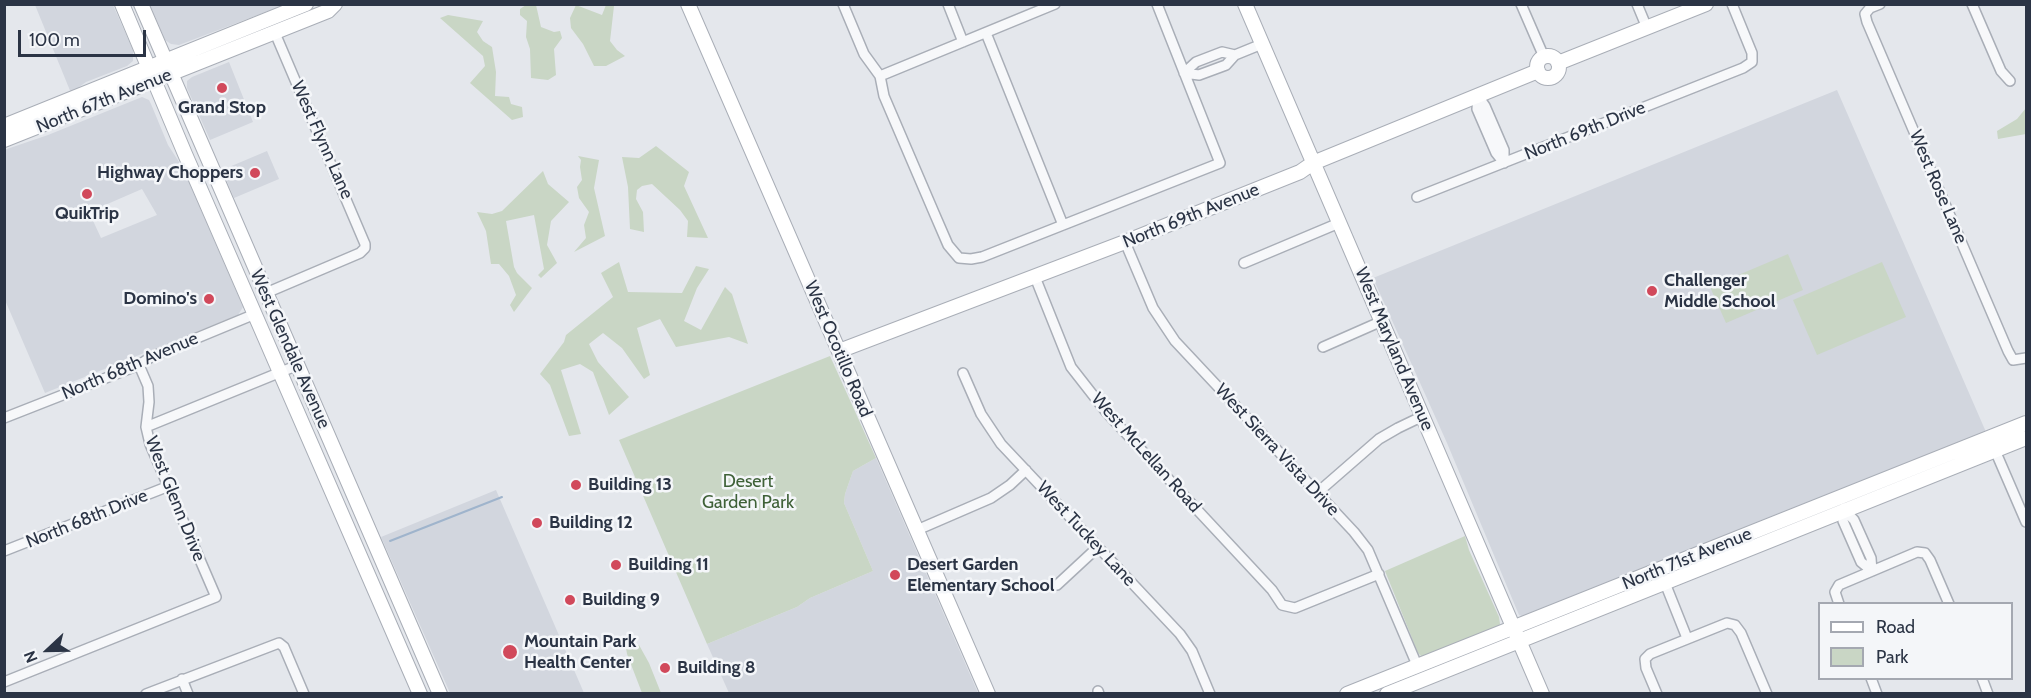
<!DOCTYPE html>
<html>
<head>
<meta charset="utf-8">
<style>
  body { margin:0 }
  #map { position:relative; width:2031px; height:698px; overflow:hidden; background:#e4e7ec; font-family:Cabin,sans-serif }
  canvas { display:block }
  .frame { position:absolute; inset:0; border:6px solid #2b3445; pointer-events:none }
  .legend { position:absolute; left:1818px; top:602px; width:195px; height:78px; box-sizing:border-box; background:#f4f6f9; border:2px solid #a4a8b1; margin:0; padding:8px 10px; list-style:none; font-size:18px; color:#2b3445 }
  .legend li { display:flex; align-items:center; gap:12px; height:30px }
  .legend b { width:30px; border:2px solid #a4a8b1 }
  .north { position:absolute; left:18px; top:620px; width:60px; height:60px; -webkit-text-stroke:4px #f4f6f9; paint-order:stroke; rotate:248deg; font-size:16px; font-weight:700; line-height:24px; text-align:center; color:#2b3445 }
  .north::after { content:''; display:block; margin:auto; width:21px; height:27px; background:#2b3445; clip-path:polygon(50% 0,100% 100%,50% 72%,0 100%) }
  .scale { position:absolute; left:18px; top:30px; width:128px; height:27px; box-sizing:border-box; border:3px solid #2b3445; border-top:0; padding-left:8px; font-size:18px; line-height:21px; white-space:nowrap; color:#2b3445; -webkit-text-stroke:4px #f4f6f9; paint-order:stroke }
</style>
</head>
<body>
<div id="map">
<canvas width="2031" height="698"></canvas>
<div class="frame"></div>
<ul class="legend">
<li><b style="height:8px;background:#fff"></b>Road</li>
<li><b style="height:16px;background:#c9d6c5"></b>Park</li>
</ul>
<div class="north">N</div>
<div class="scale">100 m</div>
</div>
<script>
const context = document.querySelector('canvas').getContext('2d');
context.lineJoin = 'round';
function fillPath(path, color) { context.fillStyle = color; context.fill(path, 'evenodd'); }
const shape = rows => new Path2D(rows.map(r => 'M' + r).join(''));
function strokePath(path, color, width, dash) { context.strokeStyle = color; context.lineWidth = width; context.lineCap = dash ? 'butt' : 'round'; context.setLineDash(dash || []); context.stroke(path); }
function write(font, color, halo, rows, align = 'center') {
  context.font = font + ' Cabin,sans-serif'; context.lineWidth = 5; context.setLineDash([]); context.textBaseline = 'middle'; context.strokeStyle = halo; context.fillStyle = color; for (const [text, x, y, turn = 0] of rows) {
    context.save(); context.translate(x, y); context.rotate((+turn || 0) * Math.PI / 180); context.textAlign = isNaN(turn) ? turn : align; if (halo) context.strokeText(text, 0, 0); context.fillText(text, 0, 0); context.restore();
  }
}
const built = shape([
  [35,5,113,5,133,50,133,61,127,66,86,82,71,93],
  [150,5,284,5,179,45,171,44,165,40],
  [229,62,253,122,210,140,187,88,187,81,192,77],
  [1837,90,1986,432,1525,617,1519,615,1447,443,1373,278],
  [142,97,149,100,151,104,168,145,183,168,243,307,238,315,45,393,5,300,4,150,48,135],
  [142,189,157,215,101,238,89,212],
  [267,151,279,179,234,198,222,170],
  [876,458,978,693,729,693,707,644,797,607,810,598,873,571,844,503,845,494,853,471],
  [496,490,584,693,450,693,381,537]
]);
const green = shape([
  [526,5,536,5,541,27,554,32,560,31,562,38,554,49,556,75,548,80,531,78,530,49,526,37,527,21,520,15,520,9],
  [576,5,602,15,606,5,614,6,610,41,617,50,625,56,606,66,594,66,583,44,571,28,570,18],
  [448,15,483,21,477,32,483,41,492,47,496,72,495,96,509,97,511,104,522,107,523,117,512,120,470,83,485,66,483,56,440,18],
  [2026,108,2026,134,1998,139,1997,131,2017,119],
  [656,146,689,172,684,186,708,238,687,237,688,221,680,210,652,184,642,186,637,190,636,199,643,212,644,232,630,229,628,187,622,157,639,158],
  [578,156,599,160,594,188,605,236,574,252,586,238,584,225,589,212,579,198,577,187,582,180,580,167,581,160],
  [543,171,548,184,569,202,551,221,547,245,557,263,541,278,538,275,544,269,534,215,506,221,514,267,517,273,532,288,514,312,510,305,516,295,509,276,499,264,491,264,486,231,477,212,492,214,502,211],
  [1788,254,1803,290,1726,323,1710,287],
  [619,262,628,292,682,293,696,266,709,269,697,288,684,321,701,330,725,287,732,294,748,344,729,337,676,347,660,319,637,328,650,375,644,379,622,348,603,333,589,344,598,362,629,397,609,415,593,372,580,364,561,370,581,434,569,436,550,385,540,374,564,342,566,335,613,297,601,273],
  [1882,262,1906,317,1817,355,1793,300],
  [830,356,876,458,853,471,845,494,844,503,873,571,810,598,797,607,707,644,619,440],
  [1465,536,1469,550,1499,617,1500,624,1498,628,1422,657,1418,653,1385,571],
  [639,645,649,663,661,693,642,693,627,654,626,648]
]);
const stream = shape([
  [390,541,502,497]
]);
const street = shape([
  [843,4,864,54,880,76],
  [948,4,963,42],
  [1055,4,880,76,884,96,935,215,948,245,959,258,971,259,982,257,1220,163,1157,4],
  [1521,4,1544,57],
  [1637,4,1647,28],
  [1880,4,1870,8,1865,14,1867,22,2008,351,2013,360,2026,358],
  [1972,4,2001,71,2010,81],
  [986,33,1063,225],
  [1184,73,1199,75,1226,65,1235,55,1262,44],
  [1184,73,1196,62,1222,52,1235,55],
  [1478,96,1477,109,1496,153,1504,163],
  [1478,96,1485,106,1504,150,1504,163],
  [1417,197,1743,68,1752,62,1752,53,1732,4],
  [1125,242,1153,308,1175,341,1354,532,1368,550,1417,665],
  [1244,263,1339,223],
  [1035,277,1071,367,1107,413,1272,590,1282,605,1295,608,1379,574],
  [266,293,360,253,365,248,365,244,275,33],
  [1323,347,1382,321],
  [963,373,981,414,1001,444,1180,634,1192,651,1210,694],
  [4,418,139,365,151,357,255,314],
  [146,427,298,365],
  [1994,448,2026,522],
  [1317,493,1379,439,1398,428,1423,416],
  [1844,508,1843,521,1861,562,1872,571],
  [1844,510,1854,520,1871,558,1872,571],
  [917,530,991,498,1010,485,1026,470],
  [4,551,169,486],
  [1663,578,1687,638],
  [1057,585,1098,547],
  [1839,604,1835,592,1839,585,1917,552,1925,553,1930,560,1949,604],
  [1871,678,1877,694],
  [1982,678,1988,694],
  [182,679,188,694],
  [4,682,216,597,150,444,146,427,149,402,148,386,139,365],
  [1098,691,1099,694],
  [146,694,279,643,284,647,304,694],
  [1657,694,1646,668,1645,659,1650,654,1727,623,1735,625,1741,633,1767,694]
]);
const secondary = shape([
  [122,4,185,154,420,694],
  [141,4,440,694],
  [688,4,988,694],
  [1245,4,1542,694],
  '1537 67a11 11 0 1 1 22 0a11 11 0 1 1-22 0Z',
  [1558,63,1706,4],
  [4,126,306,4],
  [4,140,328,11,335,4],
  [839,351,1125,242,1300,172,1313,163,1538,71],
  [1347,694,2026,423],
  [1387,694,2026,438]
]);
const markers = [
  [222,88,6,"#d1495b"],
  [255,173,6,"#d1495b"],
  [87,194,6,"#d1495b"],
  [1652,291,6,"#d1495b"],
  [209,299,6,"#d1495b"],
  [576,485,6,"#d1495b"],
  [537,523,6,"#d1495b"],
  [616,565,6,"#d1495b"],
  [895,575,6,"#d1495b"],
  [570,600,6,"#d1495b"],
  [510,652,8,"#d1495b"],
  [665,668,6,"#d1495b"]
];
const streetNames = [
  ["North 67th Avenue",104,101,-22],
  ["North 69th Drive",1585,131,-22],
  ["West Flynn Lane",322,140,66],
  ["West Rose Lane",1938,187,67],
  ["North 69th Avenue",1191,216,-22],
  ["West Glendale Avenue",290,349,66],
  ["West Ocotillo Road",838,349,67],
  ["West Maryland Avenue",1394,349,67],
  ["North 68th Avenue",130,366,-23],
  ["West Sierra Vista Drive",1277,450,47],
  ["West McLellan Road",1146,453,48],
  ["West Glenn Drive",175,499,68],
  ["North 68th Drive",87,519,-22],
  ["West Tuckey Lane",1086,534,47],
  ["North 71st Avenue",1687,559,-22]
];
const poiNames = [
  ["Grand Stop",222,108,"center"],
  ["Highway Choppers",243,173,"right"],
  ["QuikTrip",87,214,"center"],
  ["Challenger",1664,281],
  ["Middle School",1664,302],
  ["Domino's",197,299,"right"],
  ["Building 13",588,485],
  ["Building 12",549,523],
  ["Building 11",628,565],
  ["Desert Garden",907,565],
  ["Elementary School",907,586],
  ["Building 9",582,600],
  ["Mountain Park",524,642],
  ["Health Center",524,663],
  ["Building 8",677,668]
];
const parkNames = [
  ["Desert",748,482],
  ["Garden Park",748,503]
];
fillPath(built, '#d2d6de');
fillPath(green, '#c9d6c5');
strokePath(stream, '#9fb4cc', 2);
strokePath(street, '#a9aeb7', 12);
strokePath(secondary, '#a9aeb7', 16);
strokePath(street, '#f7f8fa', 9);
strokePath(secondary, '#fff', 14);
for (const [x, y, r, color] of markers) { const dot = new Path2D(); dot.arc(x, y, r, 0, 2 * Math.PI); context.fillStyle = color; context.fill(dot); strokePath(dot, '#f4f6f9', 2); }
write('18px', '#2b3445', '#f4f6f9', streetNames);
write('bold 18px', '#2b3445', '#f4f6f9', poiNames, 'left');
write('18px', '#3f6138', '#f4f6f9', parkNames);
</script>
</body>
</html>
